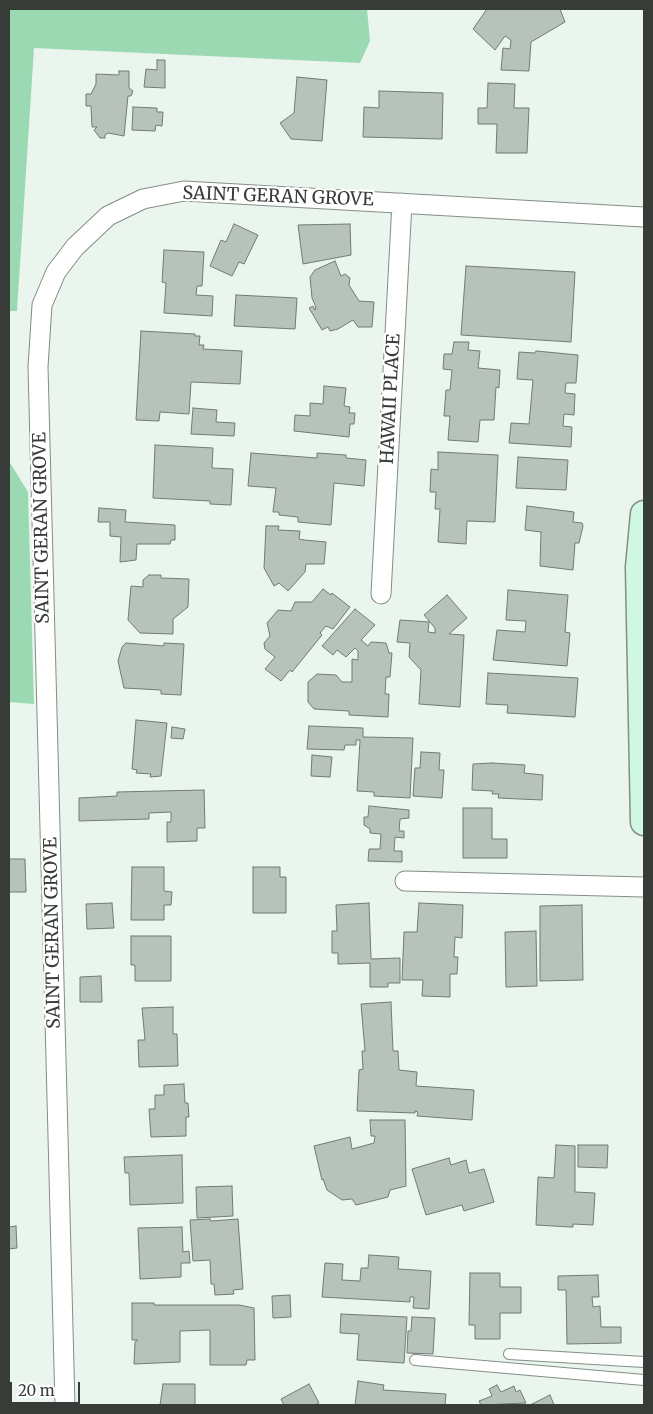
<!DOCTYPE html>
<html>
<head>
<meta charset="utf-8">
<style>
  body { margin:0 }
  #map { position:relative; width:653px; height:1414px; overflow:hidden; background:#e9f5ed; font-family:Merriweather,serif }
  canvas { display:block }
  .frame { position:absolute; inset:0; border:10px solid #383c39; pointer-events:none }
  .scale { position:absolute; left:10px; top:1382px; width:70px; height:22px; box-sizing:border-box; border:2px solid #383c39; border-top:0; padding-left:6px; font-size:15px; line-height:18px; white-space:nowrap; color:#383c39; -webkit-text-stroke:4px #fefffe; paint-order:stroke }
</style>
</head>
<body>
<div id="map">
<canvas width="653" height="1414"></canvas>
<div class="frame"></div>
<div class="scale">20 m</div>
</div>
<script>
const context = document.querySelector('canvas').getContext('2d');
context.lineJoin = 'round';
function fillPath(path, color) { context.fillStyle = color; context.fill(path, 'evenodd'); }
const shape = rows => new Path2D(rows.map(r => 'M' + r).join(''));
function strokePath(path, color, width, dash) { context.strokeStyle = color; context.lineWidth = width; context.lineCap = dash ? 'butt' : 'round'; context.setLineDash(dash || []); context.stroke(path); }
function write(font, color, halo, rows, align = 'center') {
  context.font = font + ' Merriweather,serif'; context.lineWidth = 4.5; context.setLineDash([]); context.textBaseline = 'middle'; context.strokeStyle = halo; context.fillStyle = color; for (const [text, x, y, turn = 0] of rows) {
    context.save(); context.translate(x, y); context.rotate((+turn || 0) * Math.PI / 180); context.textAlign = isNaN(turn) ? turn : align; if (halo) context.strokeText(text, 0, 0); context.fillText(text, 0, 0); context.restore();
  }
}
const green = shape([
  [9,9,367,9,370,41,360,63,34,48,17,311,9,311],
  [9,461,28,492,34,704,9,702]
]);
const building = shape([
  [487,9,560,9,565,22,531,42,529,71,501,70,503,48,510,49,511,40,505,36,495,50,473,29,487,9],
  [157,60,165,60,165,88,144,87,146,69,157,70,157,60],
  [119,71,129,71,129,88,133,91,131,96,128,96,124,136,108,133,105,135,105,138,100,138,94,130,97,127,92,127,91,106,86,106,86,94,91,94,96,84,96,74,119,75,119,71],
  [297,77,327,80,322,141,291,139,280,123,294,113,297,77],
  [488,83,515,84,514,108,529,108,527,153,496,153,497,124,478,124,478,108,487,108,488,83],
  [379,91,443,93,442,139,363,137,364,107,379,108,379,91],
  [133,107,157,108,157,112,163,112,162,126,156,125,155,131,132,130,133,107],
  [234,224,258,235,244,264,239,262,232,276,210,266,221,240,226,242,234,224],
  [350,224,351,255,303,264,298,225,350,224],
  [164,250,204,252,202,286,197,286,196,295,213,296,212,316,164,313,166,283,162,282,164,250],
  [335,261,341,276,345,274,350,278,349,285,359,301,374,302,372,327,358,327,353,320,338,329,330,331,328,327,322,330,309,308,313,306,315,310,316,307,312,298,310,277,315,270,335,261],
  [466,266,575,272,571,342,461,335,466,266],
  [236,295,297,298,295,329,234,326,236,295],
  [141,331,195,334,195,336,200,336,199,345,204,345,203,349,242,351,240,384,191,382,189,414,160,412,159,421,136,420,141,331],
  [454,342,469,342,468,350,480,351,478,368,500,370,499,388,496,387,494,420,480,420,478,442,448,440,450,416,444,416,446,390,450,390,452,370,443,369,444,354,452,354,454,342],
  [536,351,578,355,576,383,566,383,565,393,575,394,574,415,564,414,563,426,572,427,571,447,509,443,511,423,529,424,533,380,517,379,519,352,535,353,536,351],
  [324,386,346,388,344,406,350,407,349,413,355,413,354,424,350,424,349,437,294,431,295,415,310,416,310,403,323,404,324,386],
  [193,408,217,410,216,422,235,423,234,436,191,434,193,408],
  [155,445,213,448,212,468,233,469,231,505,210,504,210,501,153,498,155,445],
  [438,452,498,455,495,522,467,521,466,544,438,542,440,509,435,509,436,492,430,492,431,469,438,470,438,452],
  [251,453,317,458,317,453,346,455,346,458,366,460,364,486,334,483,331,525,298,522,298,517,279,515,279,512,273,512,276,488,248,486,251,453],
  [518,457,568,460,566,490,516,488,518,457],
  [527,506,574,512,573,522,582,523,583,526,579,543,575,543,573,570,540,566,541,532,525,530,527,506],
  [99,508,126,510,125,522,175,525,175,540,171,540,170,544,137,544,136,560,120,562,121,537,110,536,110,522,98,522,99,508],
  [266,526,279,526,278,530,300,531,299,539,304,540,326,542,324,564,306,564,305,572,288,591,279,583,274,586,264,568,266,526],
  [149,575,161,575,161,578,189,579,188,607,173,619,173,634,140,633,128,620,131,586,143,587,143,580,149,575],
  [323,589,331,595,332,593,350,607,333,629,326,626,320,633,322,635,292,672,290,670,281,681,265,669,275,657,265,649,264,643,270,636,267,623,278,610,291,611,295,602,312,602,323,589],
  [508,590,568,595,565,632,570,633,567,666,493,660,497,630,525,632,526,621,506,620,508,590],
  [447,595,467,618,449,634,464,635,460,707,419,704,421,670,409,657,410,643,397,642,400,620,429,622,428,632,435,633,435,628,424,615,447,595],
  [355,609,375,625,361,640,368,646,371,642,386,643,389,653,392,653,390,677,386,677,385,694,389,694,388,717,349,715,349,711,314,709,308,702,308,682,317,674,336,675,342,682,352,682,352,659,358,660,358,651,355,648,346,657,337,650,333,655,322,646,355,609],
  [126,643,164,646,164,643,184,644,181,695,161,694,161,690,124,688,118,661,122,647,126,643],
  [488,673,578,678,575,717,507,713,508,705,486,704,488,673],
  [136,720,167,723,161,776,150,777,151,774,136,773,137,770,132,769,136,720],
  [309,726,363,728,363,737,413,738,410,798,374,796,374,792,357,791,360,740,356,740,356,745,345,745,344,750,307,749,309,726],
  [172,727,185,729,183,739,171,738,172,727],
  [421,752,440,753,439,770,444,770,442,798,413,796,415,768,420,768,421,752],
  [312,755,332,757,330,777,311,776,312,755],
  [492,763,525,765,524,773,543,775,542,800,498,798,499,794,492,794,493,791,472,790,473,764,492,763],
  [204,790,205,828,197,828,197,841,167,842,167,822,171,822,171,812,149,813,149,819,79,821,79,798,117,796,117,792,204,790],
  [369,806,409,810,409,818,400,819,399,831,404,831,404,838,395,837,394,851,402,851,402,862,368,861,369,849,380,849,381,834,370,833,370,829,364,825,364,817,368,817,369,806],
  [463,808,492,808,492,839,507,839,507,858,463,858,463,808],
  [9,859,25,859,26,892,9,892,9,859],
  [132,867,164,867,164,891,172,892,171,905,164,905,164,920,131,920,132,867],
  [253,867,280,867,280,877,286,877,286,913,253,913,253,867],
  [112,903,114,928,87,929,86,904,112,903],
  [369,903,371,959,400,958,400,983,388,983,388,987,370,987,370,963,338,964,338,953,332,953,332,931,337,931,336,905,369,903],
  [419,903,463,905,462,938,455,937,454,957,458,957,457,974,450,974,450,997,422,996,423,980,402,980,404,932,417,932,419,903],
  [582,905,583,980,540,981,540,906,582,905],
  [536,931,537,986,506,987,505,932,536,931],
  [131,936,171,936,171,981,135,981,135,965,131,965,131,936],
  [101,976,102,1002,80,1002,80,977,101,976],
  [391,1002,393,1051,398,1051,399,1070,417,1072,416,1086,474,1090,472,1120,417,1116,418,1112,415,1111,415,1113,357,1111,359,1070,363,1069,362,1051,365,1051,361,1004,391,1002],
  [173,1007,173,1034,177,1034,178,1066,139,1067,138,1040,145,1040,142,1008,173,1007],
  [184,1084,185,1103,188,1103,189,1117,186,1117,186,1136,151,1137,149,1109,155,1109,155,1095,164,1095,164,1085,184,1084],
  [370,1120,405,1120,406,1186,390,1190,388,1197,356,1205,352,1199,342,1200,327,1190,323,1179,322,1180,314,1146,350,1137,352,1149,374,1143,375,1136,371,1136,370,1120],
  [556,1145,575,1146,575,1192,595,1193,593,1225,573,1224,573,1227,570,1227,536,1225,538,1177,554,1178,556,1145],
  [578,1145,608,1145,607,1168,578,1167,578,1145],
  [182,1155,183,1203,130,1205,129,1173,125,1173,124,1157,182,1155],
  [449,1158,451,1165,466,1160,469,1173,484,1169,494,1202,464,1211,462,1205,426,1215,412,1169,449,1158],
  [232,1186,233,1216,197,1218,196,1187,232,1186],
  [210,1219,211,1221,238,1219,243,1289,233,1290,234,1294,215,1295,214,1284,211,1284,210,1260,193,1261,190,1220,210,1219],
  [16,1226,17,1248,9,1249,9,1227,16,1226],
  [182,1227,183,1252,189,1251,190,1263,181,1263,181,1277,140,1279,138,1228,182,1227],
  [369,1255,399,1257,398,1269,431,1271,429,1309,413,1308,414,1297,410,1297,410,1302,322,1297,325,1263,343,1264,342,1280,360,1281,361,1268,368,1268,369,1255],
  [470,1273,500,1273,500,1287,521,1287,521,1313,500,1313,500,1339,475,1339,475,1325,469,1325,470,1273],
  [598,1275,599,1297,592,1297,593,1307,600,1306,601,1327,621,1327,621,1343,567,1344,566,1290,558,1290,558,1276,598,1275],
  [290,1295,291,1317,273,1318,272,1296,290,1295],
  [132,1303,154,1303,154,1305,239,1305,254,1308,255,1360,247,1360,246,1365,210,1365,210,1330,180,1331,180,1362,134,1364,135,1342,138,1340,132,1340,132,1303],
  [341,1314,407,1317,404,1363,357,1360,359,1334,340,1333,341,1314],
  [412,1317,435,1318,433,1354,407,1353,408,1331,411,1331,412,1317],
  [358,1381,384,1385,383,1390,446,1394,445,1405,355,1405,358,1381],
  [163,1384,195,1384,195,1405,160,1405,163,1384],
  [309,1384,319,1403,315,1405,284,1405,281,1399,309,1384],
  [497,1385,501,1392,514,1386,516,1392,520,1390,526,1403,481,1405,479,1401,492,1396,489,1389,497,1385],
  [550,1395,554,1405,530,1405,550,1395]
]);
const lane = shape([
  [509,1354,644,1362],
  [415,1360,644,1380]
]);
const street = shape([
  [381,594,402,203],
  [405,881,644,887],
  [65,1405,38,367,42,305,56,272,75,247,108,216,143,199,184,191,644,217]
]);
const secondary = shape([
  [644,514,639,567,644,822]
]);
const streetNames = [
  ["SAINT GERAN GROVE",278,197,2],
  ["HAWAII PLACE",391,399,-87],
  ["SAINT GERAN GROVE",42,528,-91],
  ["SAINT GERAN GROVE",53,933,-91]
];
fillPath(green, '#9bd9b3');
fillPath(building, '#b7c2bb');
strokePath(building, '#707b74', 1);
strokePath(lane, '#838e87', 12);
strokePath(street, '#838e87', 21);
strokePath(secondary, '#838e87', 29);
strokePath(lane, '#fff', 10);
strokePath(street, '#fff', 19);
strokePath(secondary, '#cff7e2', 26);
write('18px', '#383c39', '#fefffe', streetNames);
</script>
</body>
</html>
